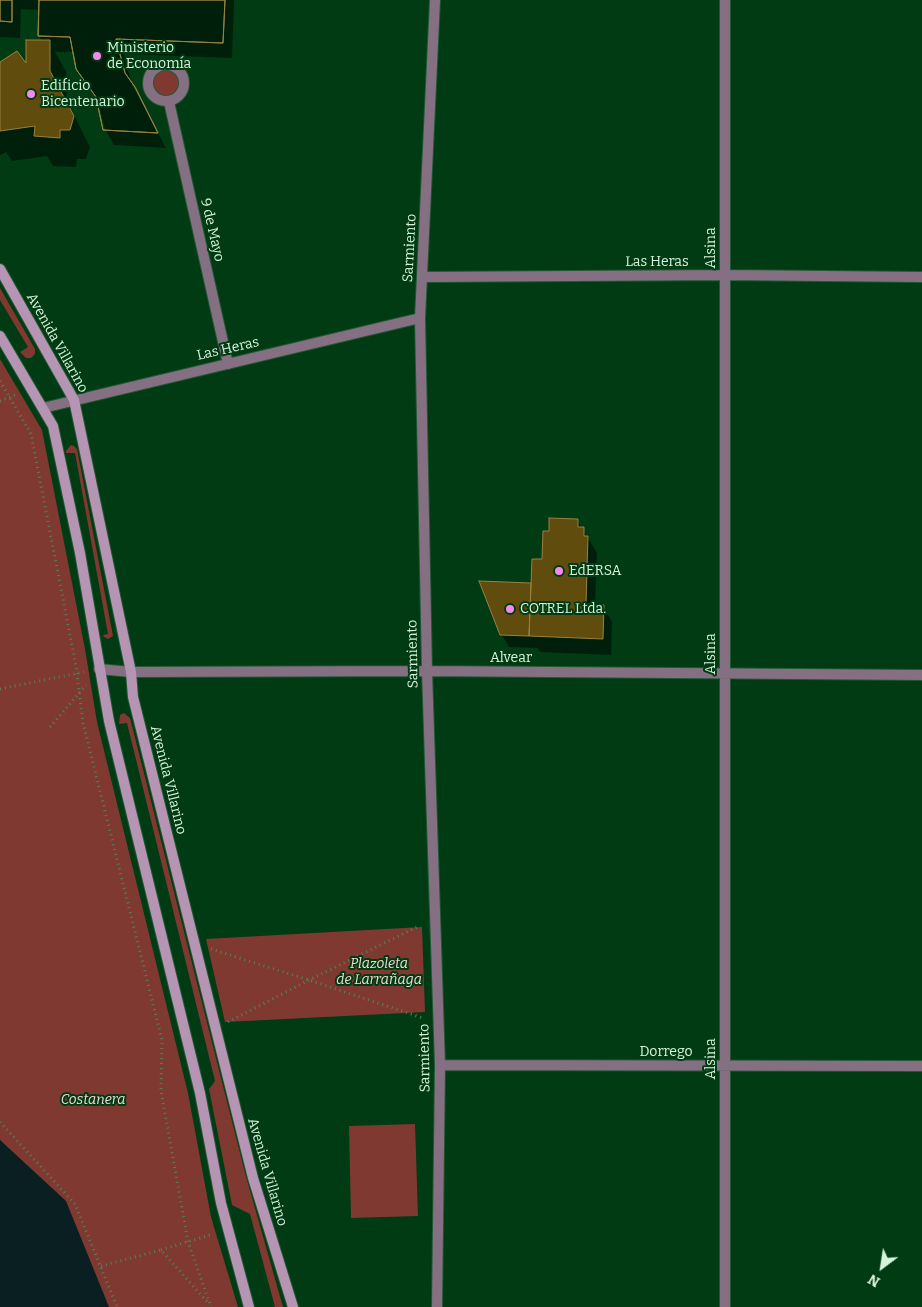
<!DOCTYPE html>
<html>
<head>
<meta charset="utf-8">
<style>
  body { margin:0 }
  #map { position:relative; width:922px; height:1307px; overflow:hidden; background:#003b14; font-family:Bitter,serif }
  canvas { display:block }
  .north { position:absolute; left:857px; top:1242px; width:50px; height:50px; -webkit-text-stroke:4px #003b14; paint-order:stroke; rotate:211deg; font-size:14px; font-weight:700; line-height:20px; text-align:center; color:#d7f3db }
  .north::after { content:''; display:block; margin:auto; width:18px; height:22px; background:#d7f3db; clip-path:polygon(50% 0,100% 100%,50% 72%,0 100%) }
</style>
</head>
<body>
<div id="map">
<canvas width="922" height="1307"></canvas>
<div class="north">N</div>
</div>
<script>
const context = document.querySelector('canvas').getContext('2d');
context.lineJoin = 'round';
function fillPath(path, color) { context.fillStyle = color; context.fill(path, 'evenodd'); }
const shape = rows => new Path2D(rows.map(r => 'M' + r).join(''));
function strokePath(path, color, width, dash) { context.strokeStyle = color; context.lineWidth = width; context.lineCap = dash ? 'butt' : 'round'; context.setLineDash(dash || []); context.stroke(path); }
function write(font, color, halo, rows, align = 'center') {
  context.font = font + ' Bitter,serif'; context.lineWidth = 4; context.setLineDash([]); context.textBaseline = 'middle'; context.strokeStyle = halo; context.fillStyle = color; for (const [text, x, y, turn = 0] of rows) {
    context.save(); context.translate(x, y); context.rotate((+turn || 0) * Math.PI / 180); context.textAlign = isNaN(turn) ? turn : align; if (halo) context.strokeText(text, 0, 0); context.fillText(text, 0, 0); context.restore();
  }
}
const green = shape([
  '153 83a13 13 0 1 1 26 0a13 13 0 1 1-26 0Z',
  [0,288,35,349,35,354,31,358,26,358,20,352,28,347,0,300],
  [0,359,42,430,85,649,97,722,188,1093,211,1217,238,1307,0,1307],
  [71,445,74,446,77,449,113,636,108,639,104,637,103,635,108,634,75,453,66,453,66,451],
  [124,713,130,718,245,1173,283,1307,275,1307,250,1214,232,1205,209,1089,215,1081,127,723,119,724,120,715],
  [422,927,425,1012,225,1022,206,939],
  [415,1124,418,1216,351,1218,349,1126]
]);
const water = shape([
  [0,1140,66,1201,109,1307,0,1307]
]);
const shadow = shape([
  [0,0,234,0,232,58,124,54,132,85,166,148,114,145,105,129,98,102,77,69,74,52,55,52,66,71,67,101,90,147,86,159,77,159,76,167,53,166,47,156,12,161,6,152,0,155,0,63,28,67,42,41,39,36,40,10,21,9,20,38,0,37],
  [577,520,597,553,595,606,603,606,612,622,611,655,540,652,538,648,509,647,502,635,531,584,532,587,543,561,550,532]
]);
const building = shape([
  [0,0,12,0,12,22,0,21,0,0],
  [0,0,12,0,12,22,0,21,0,0],
  [39,0,225,0,223,43,116,39,125,73,135,87,158,133,103,130,96,97,76,69,70,37,38,36,39,0],
  [39,0,225,0,223,43,116,39,125,73,135,87,158,133,103,130,96,97,76,69,70,37,38,36,39,0],
  [26,40,50,40,50,71,74,116,70,130,60,130,60,138,34,136,35,126,0,131,0,62,17,51,26,63,26,40],
  [549,518,578,519,578,527,584,527,584,536,588,536,586,604,604,605,603,639,529,636,532,559,542,559,543,531,549,531,549,518],
  [479,581,531,583,529,636,500,635,479,581]
]);
const path = shape([
  [0,381,31,434,76,666,83,723,162,1040,161,1091,188,1242,211,1307],
  [0,401,17,394],
  [0,689,84,672],
  [50,727,86,685],
  [211,949,309,980,423,1018],
  [228,1022,309,980,419,926],
  [0,1122,75,1204,117,1307],
  [161,1250,213,1234],
  [101,1266,161,1250,209,1304]
]);
const minor = shape([
  [435,0,420,318,427,671,440,1065,437,1307],
  [725,0,725,1307],
  '148 83a18 18 0 1 1 36 0a18 18 0 1 1-36 0Z',
  [169,102,228,364],
  [422,277,725,275,922,277],
  [43,408,420,318],
  [99,669,131,672,427,671,922,675],
  [440,1065,922,1066]
]);
const secondary = shape([
  [0,269,74,400,131,672,133,697,253,1178,293,1307],
  [0,336,53,426,80,553,109,721,200,1093,221,1203,249,1307]
]);
const markers = [
  [97,56,5,"#f589ef"],
  [31,94,5,"#f589ef"],
  [559,571,5,"#f589ef"],
  [510,609,5,"#f589ef"]
];
const poiNames = [
  ["Ministerio",107,48],
  ["de Economía",107,64],
  ["Edificio",41,86],
  ["Bicentenario",41,102],
  ["EdERSA",569,571],
  ["COTREL Ltda.",520,609]
];
const streetNames = [
  ["9 de Mayo",212,230,77],
  ["Sarmiento",410,248,-87],
  ["Alsina",711,248,-90],
  ["Las Heras",657,262],
  ["Avenida Villarino",57,343,61],
  ["Las Heras",228,349,-13],
  ["Sarmiento",413,654,-91],
  ["Alsina",711,654,-90],
  ["Alvear",511,658],
  ["Avenida Villarino",168,780,76],
  ["Dorrego",666,1052],
  ["Sarmiento",425,1058,-91],
  ["Alsina",711,1059,-90],
  ["Avenida Villarino",267,1172,74]
];
const parkNames = [
  ["Plazoleta",379,964],
  ["de Larrañaga",379,980],
  ["Costanera",93,1100]
];
fillPath(green, '#7f3930');
fillPath(water, '#0a1f22');
fillPath(shadow, '#0007');
fillPath(building, '#604c0c');
strokePath(building, '#998142', 1);
strokePath(minor, '#225834', 12);
strokePath(secondary, '#225834', 12);
strokePath(path, '#538261', 3, [1, 4]);
strokePath(minor, '#857083', 10);
strokePath(secondary, '#b694b3', 10);
for (const [x, y, r, color] of markers) { const dot = new Path2D(); dot.arc(x, y, r, 0, 2 * Math.PI); context.fillStyle = color; context.fill(dot); strokePath(dot, '#003b14', 2); }
write('14px', '#d7f3db', '#003b14', poiNames, 'left');
write('14px', '#d7f3db', '#003b14', streetNames);
write('italic 14px', '#f5d8d3', '#003b14', parkNames);
</script>
</body>
</html>
